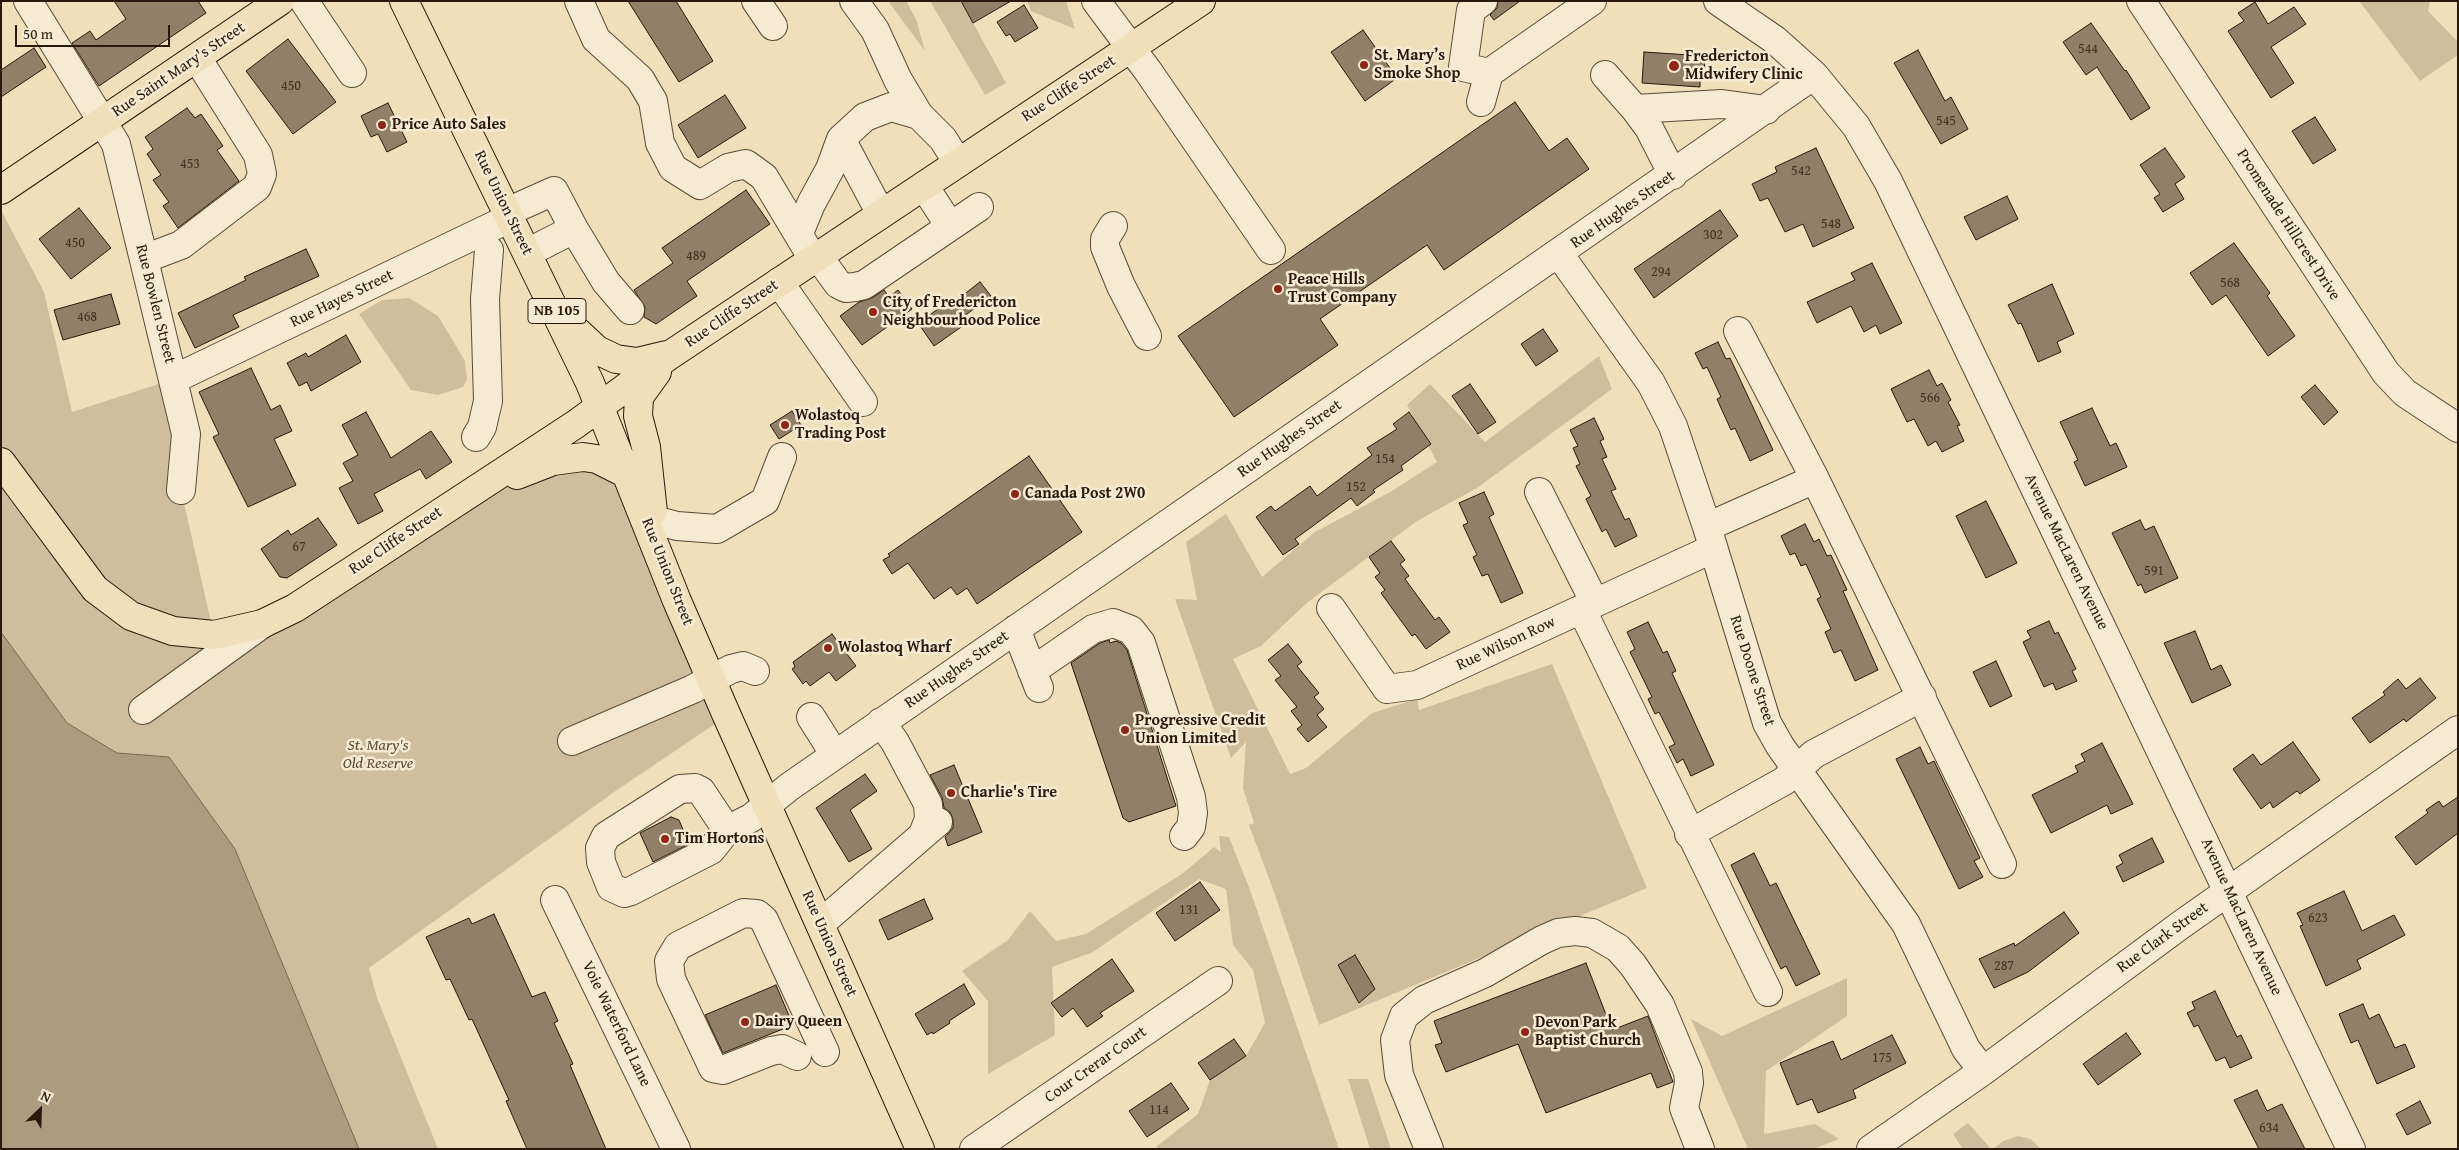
<!DOCTYPE html>
<html>
<head>
<meta charset="utf-8">
<style>
  body { margin:0 }
  #map { position:relative; width:2459px; height:1150px; overflow:hidden; background:#f1dfbb; font-family:"Gentium Book Plus",serif }
  canvas { display:block }
  .frame { position:absolute; inset:0; border:2px solid #29180b; pointer-events:none }
  .north { position:absolute; left:15px; top:1085px; width:50px; height:50px; -webkit-text-stroke:4px #f6ead3; paint-order:stroke; rotate:24deg; font-size:14px; font-weight:700; line-height:20px; text-align:center; color:#29180b }
  .north::after { content:''; display:block; margin:auto; width:18px; height:22px; background:#29180b; clip-path:polygon(50% 0,100% 100%,50% 72%,0 100%) }
  .scale { position:absolute; left:15px; top:25px; width:155px; height:22px; box-sizing:border-box; border:2px solid #29180b; border-top:0; padding-left:6px; font-size:15px; line-height:18px; white-space:nowrap; color:#29180b; -webkit-text-stroke:4px #f6ead3; paint-order:stroke }
</style>
</head>
<body>
<div id="map">
<canvas width="2459" height="1150"></canvas>
<div class="frame"></div>
<div class="north">N</div>
<div class="scale">50 m</div>
</div>
<script>
const context = document.querySelector('canvas').getContext('2d');
context.lineJoin = 'round';
function fillPath(path, color) { context.fillStyle = color; context.fill(path, 'evenodd'); }
const shape = rows => new Path2D(rows.map(r => 'M' + r).join(''));
function strokePath(path, color, width, dash) { context.strokeStyle = color; context.lineWidth = width; context.lineCap = dash ? 'butt' : 'round'; context.setLineDash(dash || []); context.stroke(path); }
function write(font, color, halo, rows, align = 'center') {
  context.font = font + ' "Gentium Book Plus",serif'; context.lineWidth = 5; context.setLineDash([]); context.textBaseline = 'middle'; context.strokeStyle = halo; context.fillStyle = color; for (const [text, x, y, turn = 0] of rows) {
    context.save(); context.translate(x, y); context.rotate((+turn || 0) * Math.PI / 180); context.textAlign = isNaN(turn) ? turn : align; if (halo) context.strokeText(text, 0, 0); context.fillText(text, 0, 0); context.restore();
  }
}
const green = shape([
  [888,1,906,1,916,19,925,51],
  [930,1,961,1,1006,83,985,95],
  [1027,1,1066,1,1075,29,1031,11],
  [2359,1,2430,1,2428,11,2458,42,2458,55,2420,81],
  [1,210,44,292,72,412,174,379,181,490,214,635,262,624,471,491,553,461,629,475,727,716,617,790,369,968,377,998,438,1149,359,1149,235,849,169,757,117,753,67,723,1,632],
  [409,298,438,316,465,361,467,380,463,387,438,395,411,390,359,314,382,300],
  [1599,356,1612,389,1477,488,1417,521,1308,602,1261,646,1233,659,1290,774,1306,768,1372,713,1417,699,1419,710,1552,664,1647,888,1319,1025,1274,892,1249,825,1254,823,1243,788,1246,742,1231,758,1175,599,1197,600,1186,542,1226,514,1262,577,1315,532,1392,491,1437,462,1407,405,1430,384,1485,442],
  [1219,836,1229,837,1250,890,1339,1149,1157,1149,1157,1146,1198,1114,1210,1080,1246,1056,1265,1023,1253,970,1233,945,1226,889,1199,879,1093,952,1052,967,1055,1035,988,1074,988,1001,962,971,1008,940,1030,911,1056,941,1086,934,1182,874,1214,847,1221,852],
  [1847,978,1847,1016,1766,1071,1764,1134,1815,1124,1839,1139,1814,1149,1748,1149,1691,1019,1722,1036],
  [1348,1079,1368,1079,1391,1149,1370,1149],
  [1968,1123,1991,1149,1963,1149,1953,1134],
  [2018,1136,2031,1139,2041,1149,1993,1149,2003,1141]
]);
const water = shape([
  [1,632,67,723,117,753,169,757,235,849,359,1149,1,1149,1,632]
]);
const building = shape([
  [114,1,198,1,206,13,99,86,72,43,90,31,96,40,126,19,114,1],
  [628,1,676,1,713,61,679,82,628,1],
  [961,1,1011,1,973,23,961,1],
  [1498,1,1520,1,1494,20,1490,15,1497,8,1498,1],
  [2255,2,2268,24,2294,7,2306,24,2271,47,2294,83,2271,98,2228,31,2244,21,2238,13,2255,2],
  [1024,5,1038,28,1015,42,1010,34,1006,36,997,22,1024,5],
  [2091,23,2125,71,2126,70,2150,108,2131,120,2097,67,2086,75,2063,42,2091,23],
  [1363,30,1397,78,1365,101,1331,52,1363,30],
  [288,39,336,102,293,134,246,71,288,39],
  [34,48,46,67,1,97,1,70,34,48],
  [1918,50,1945,101,1951,97,1968,129,1941,144,1894,63,1918,50],
  [1644,52,1705,56,1704,80,1700,80,1700,87,1642,83,1644,52],
  [725,95,746,128,698,158,678,125,725,95],
  [1515,102,1549,151,1567,138,1589,169,1444,270,1427,245,1320,319,1338,345,1234,417,1178,336,1515,102],
  [388,103,407,142,387,152,378,134,371,137,361,116,388,103],
  [187,108,195,118,201,114,223,146,217,150,239,181,178,228,163,206,169,202,153,180,161,175,147,154,153,149,145,137,187,108],
  [2315,117,2336,150,2313,164,2292,131,2315,117],
  [1816,148,1854,228,1813,247,1803,224,1785,232,1768,198,1760,201,1752,184,1777,172,1775,167,1816,148],
  [2165,148,2185,177,2175,184,2184,199,2163,212,2154,198,2160,194,2140,165,2165,148],
  [746,190,770,224,687,281,697,296,656,324,644,317,645,307,634,290,673,263,662,248,746,190],
  [2007,196,2018,219,1976,240,1964,217,2007,196],
  [79,208,111,248,71,279,39,239,79,208],
  [1720,210,1738,236,1654,298,1634,269,1720,210],
  [2234,243,2270,293,2267,296,2295,336,2268,356,2226,295,2212,305,2190,273,2234,243],
  [306,249,319,276,233,315,239,327,195,348,178,313,246,280,244,277,306,249],
  [1872,263,1902,323,1880,334,1876,325,1864,332,1851,306,1817,323,1807,302,1855,280,1851,273,1872,263],
  [980,282,991,296,963,317,967,323,934,346,918,323,951,300,953,303,980,282],
  [2052,284,2074,334,2057,342,2061,352,2038,362,2021,323,2018,324,2008,305,2052,284],
  [884,290,889,297,898,290,912,309,862,345,840,316,859,302,872,298,884,290],
  [111,294,120,324,63,340,54,310,111,294],
  [1543,329,1558,351,1536,366,1521,344,1543,329],
  [346,335,361,362,311,391,307,382,299,386,287,363,306,353,308,357,346,335],
  [1718,342,1726,359,1730,358,1773,450,1750,461,1735,428,1731,430,1717,399,1721,397,1707,367,1703,369,1695,353,1718,342],
  [251,368,271,410,280,405,292,431,274,439,296,485,248,507,213,437,219,434,199,392,251,368],
  [1929,370,1937,386,1942,383,1951,400,1948,402,1960,425,1957,426,1964,441,1942,452,1936,441,1928,446,1914,419,1907,422,1891,389,1929,370],
  [1470,384,1496,422,1478,434,1452,396,1470,384],
  [2315,385,2338,412,2324,425,2301,397,2315,385],
  [2092,408,2110,446,2116,443,2127,467,2085,486,2074,462,2078,460,2060,422,2092,408],
  [792,411,801,425,779,439,770,425,792,411],
  [366,412,391,458,431,431,452,462,426,479,420,469,374,494,383,511,358,524,339,488,353,481,343,463,358,455,342,425,366,412],
  [1409,412,1431,444,1401,466,1403,470,1373,490,1375,492,1357,506,1351,498,1295,539,1299,544,1283,555,1256,517,1271,506,1275,511,1310,486,1317,496,1372,455,1367,448,1397,429,1393,424,1409,412],
  [1594,418,1604,439,1600,441,1607,457,1602,459,1616,489,1611,491,1625,520,1629,518,1637,536,1615,547,1606,529,1602,532,1586,499,1591,496,1576,466,1580,464,1573,448,1578,446,1570,430,1594,418],
  [1029,456,1082,532,977,604,967,588,957,595,951,587,934,599,908,563,892,574,883,560,890,556,888,554,1029,456],
  [1484,492,1494,514,1489,517,1523,593,1501,603,1488,574,1482,576,1473,557,1477,555,1463,525,1468,523,1459,503,1484,492],
  [1986,501,2017,563,1986,578,1956,516,1986,501],
  [318,518,337,545,287,578,280,577,261,549,288,530,291,535,318,518],
  [2140,520,2145,530,2154,526,2178,578,2145,593,2141,584,2138,586,2112,533,2140,520],
  [1805,524,1814,542,1819,539,1827,556,1831,555,1847,590,1843,591,1878,670,1855,681,1841,650,1834,653,1825,632,1831,629,1817,599,1821,597,1806,564,1801,566,1795,553,1790,555,1781,536,1805,524],
  [1391,541,1405,560,1400,564,1409,576,1405,579,1435,620,1439,617,1450,632,1426,649,1415,634,1412,636,1381,593,1385,590,1375,577,1380,573,1369,557,1391,541],
  [2049,621,2055,634,2058,632,2076,669,2072,671,2077,681,2056,690,2053,683,2044,687,2023,642,2031,638,2027,631,2049,621],
  [1648,622,1663,653,1667,651,1676,671,1672,673,1714,765,1691,776,1683,759,1677,763,1669,747,1675,744,1659,712,1655,714,1648,699,1652,697,1630,652,1635,649,1627,632,1648,622],
  [2195,631,2211,670,2221,665,2231,685,2192,703,2164,643,2195,631],
  [832,634,856,666,836,681,829,672,810,686,806,681,803,684,792,669,795,667,793,662,832,634],
  [1109,640,1110,643,1116,641,1121,643,1127,650,1176,806,1129,822,1123,818,1071,663,1100,643,1109,640],
  [1288,644,1302,662,1297,666,1319,693,1314,697,1324,709,1317,715,1327,727,1308,742,1297,729,1302,725,1291,711,1297,707,1275,680,1281,676,1268,660,1288,644],
  [1996,661,2012,696,1990,707,1973,672,1996,661],
  [2420,678,2436,698,2406,722,2404,719,2370,743,2352,718,2385,695,2383,692,2398,679,2406,689,2420,678],
  [2293,742,2320,780,2300,794,2297,791,2273,808,2270,802,2261,809,2233,769,2253,754,2261,765,2293,742],
  [2102,743,2133,804,2111,814,2107,805,2051,833,2032,795,2078,772,2075,766,2085,761,2081,754,2102,743],
  [1920,747,1928,764,1934,761,1980,858,1974,861,1983,877,1959,889,1896,759,1920,747],
  [954,765,982,832,948,846,945,837,953,828,953,819,950,812,944,808,942,797,930,775,954,765],
  [865,774,877,791,850,810,872,849,849,862,816,808,865,774],
  [2458,797,2458,833,2416,865,2395,837,2428,813,2426,810,2439,801,2443,807,2458,797],
  [671,817,679,820,689,844,653,862,640,833,671,817],
  [2152,838,2164,862,2123,882,2116,867,2123,863,2119,855,2152,838],
  [1754,853,1770,886,1776,883,1820,974,1796,986,1786,966,1781,969,1731,865,1754,853],
  [1200,882,1220,910,1175,941,1156,913,1200,882],
  [2344,891,2362,931,2394,915,2405,935,2357,960,2361,969,2326,986,2300,926,2303,925,2297,913,2344,891],
  [924,899,933,919,888,940,879,920,924,899],
  [2064,912,2079,933,2028,972,1994,988,1979,959,2014,943,2015,946,2064,912],
  [494,914,532,997,545,992,558,1021,554,1023,573,1064,570,1065,606,1149,527,1149,506,1101,509,1100,472,1019,469,1020,450,979,446,980,426,937,469,918,472,924,494,914],
  [1355,955,1375,989,1359,1003,1338,965,1355,955],
  [1112,959,1134,991,1100,1013,1103,1016,1087,1027,1073,1008,1062,1017,1051,1003,1112,959],
  [1586,963,1612,1030,1648,1016,1673,1082,1657,1088,1651,1073,1546,1113,1518,1044,1446,1072,1435,1045,1442,1043,1434,1021,1586,963],
  [964,984,975,1004,949,1021,950,1023,933,1034,932,1032,927,1035,915,1014,964,984],
  [776,985,793,1025,723,1053,705,1015,776,985],
  [2215,991,2237,1037,2241,1035,2252,1058,2230,1068,2225,1057,2216,1061,2198,1025,2194,1027,2187,1013,2195,1009,2192,1002,2215,991],
  [2363,1004,2369,1019,2379,1014,2395,1048,2405,1044,2415,1067,2377,1084,2358,1040,2351,1043,2339,1014,2363,1004],
  [2126,1033,2141,1054,2098,1085,2083,1064,2126,1033],
  [1892,1035,1906,1063,1853,1090,1856,1098,1818,1113,1812,1099,1797,1105,1780,1063,1833,1041,1841,1060,1892,1035],
  [1234,1039,1246,1056,1210,1080,1198,1063,1234,1039],
  [1171,1083,1189,1109,1147,1137,1129,1111,1171,1083],
  [2257,1090,2267,1111,2282,1104,2305,1149,2259,1149,2234,1100,2257,1090],
  [2420,1101,2431,1123,2407,1135,2396,1114,2420,1101]
]);
const minor = shape([
  [28,1,116,144,186,434,181,490],
  [304,1,352,73],
  [579,1,596,39,640,79,653,101,660,143,673,168,700,185,728,168,746,164,764,177,813,259],
  [756,1,773,26],
  [854,1,875,30,898,80,919,115],
  [1096,1,1148,71,1271,250],
  [1718,1,1775,40,1814,75,1856,126,1888,181,2351,1149],
  [2141,1,2386,373,2405,393,2458,428],
  [1489,73,1592,1],
  [1605,75,1635,109,1649,128,1673,175],
  [1481,102,1489,73,1463,67,1471,10,1483,1],
  [1635,109,1722,104,1766,110],
  [841,139,881,214],
  [924,186,950,226],
  [507,212,554,191,574,229,606,282,630,310],
  [1113,226,1105,239,1105,247,1121,286,1147,336],
  [799,233,811,204,830,169,841,139,865,117,891,107,919,115,943,139,958,163],
  [527,253,574,229],
  [1559,254,1651,383,1673,426,1707,527,1767,723,1780,746,1906,924,1966,1049,1983,1071],
  [818,256,838,284,846,288,855,287,864,285,979,207],
  [144,259,181,245,257,187,262,174,258,155,197,58],
  [779,282,863,402],
  [1738,331,1815,479,2002,864],
  [174,379,510,218],
  [476,437,482,427,488,401,485,299,489,250],
  [1539,492,1595,603],
  [654,520,677,526,717,529,765,501,782,457],
  [1707,527,1815,479],
  [1331,608,1387,689,1417,685,1712,549],
  [1582,610,1768,992],
  [1016,629,1039,688],
  [1032,671,1093,629,1113,623,1131,630,1141,643,1191,797,1193,813,1191,827,1184,836],
  [143,710,262,624],
  [811,717,835,755],
  [881,722,895,742,928,804,929,819,923,834],
  [572,741,693,689,731,669,743,666,755,671],
  [727,830,701,791,695,788,680,789,606,836,600,848,601,862,611,887,624,893,631,891,711,850,727,830,751,818,789,787,1814,75],
  [1689,834,1784,781,1814,754,1922,697],
  [555,900,676,1149],
  [820,924,938,822],
  [797,1056,782,1049,771,1051,723,1070,713,1068,671,979,669,961,678,946,743,913,757,914,764,920,825,1052],
  [974,1149,1218,981],
  [1429,1149,1399,1075,1395,1040,1404,1016,1424,1000,1485,973,1542,940,1558,933,1575,931,1592,933,1618,948,1633,965,1660,1005,1688,1072,1689,1083,1684,1108,1700,1149],
  [1871,1149,1983,1071,2182,924,2458,730]
]);
const major = shape([
  [404,1,590,383,677,601,727,716,920,1149],
  [1,190,280,1],
  [568,323,597,350,616,359,637,362,666,355],
  [1,462,95,589,131,616,173,631,214,635,262,624,295,608,576,424,670,355,1201,1],
  [517,475,553,461,583,457,597,459,629,475],
  [653,512,646,447,638,416,639,397,657,372]
]);
const markers = [
  [1364,65,5,"#8f2418"],
  [1674,66,6,"#8f2418"],
  [382,125,5,"#8f2418"],
  [1278,289,5,"#8f2418"],
  [873,312,5,"#8f2418"],
  [785,425,5,"#8f2418"],
  [1015,494,5,"#8f2418"],
  [828,648,5,"#8f2418"],
  [1125,730,5,"#8f2418"],
  [951,793,5,"#8f2418"],
  [665,839,5,"#8f2418"],
  [745,1022,5,"#8f2418"],
  [1525,1032,5,"#8f2418"]
];
const numberNames = [
  ["544",2088,49],
  ["450",291,86],
  ["545",1946,121],
  ["453",190,164],
  ["542",1801,171],
  ["548",1831,224],
  ["302",1713,235],
  ["450",75,243],
  ["489",696,256],
  ["294",1661,272],
  ["568",2230,283],
  ["468",87,317],
  ["566",1930,398],
  ["154",1385,459],
  ["152",1356,487],
  ["67",299,547],
  ["591",2154,571],
  ["131",1189,910],
  ["623",2318,918],
  ["287",2004,966],
  ["175",1882,1058],
  ["114",1159,1110],
  ["634",2269,1128]
];
const shields = [
  [557,311,58]
];
const shieldNames = [
  ["NB 105",557,311]
];
const poiNames = [
  ["St. Mary’s",1374,56],
  ["Smoke Shop",1374,74],
  ["Fredericton",1685,57],
  ["Midwifery Clinic",1685,75],
  ["Price Auto Sales",392,125],
  ["Peace Hills",1288,280],
  ["Trust Company",1288,298],
  ["City of Fredericton",883,303],
  ["Neighbourhood Police",883,321],
  ["Wolastoq",795,416],
  ["Trading Post",795,434],
  ["Canada Post 2W0",1025,494],
  ["Wolastoq Wharf",838,648],
  ["Progressive Credit",1135,721],
  ["Union Limited",1135,739],
  ["Charlie's Tire",961,793],
  ["Tim Hortons",675,839],
  ["Dairy Queen",755,1022],
  ["Devon Park",1535,1023],
  ["Baptist Church",1535,1041]
];
const streetNames = [
  ["Rue Saint Mary's Street",179,70,-34],
  ["Rue Cliffe Street",1069,89,-33],
  ["Rue Union Street",503,203,64],
  ["Rue Hughes Street",1623,210,-35],
  ["Promenade Hillcrest Drive",2288,225,57],
  ["Rue Hayes Street",342,299,-26],
  ["Rue Bowlen Street",155,304,76],
  ["Rue Cliffe Street",732,314,-34],
  ["Rue Hughes Street",1290,439,-35],
  ["Rue Cliffe Street",396,541,-34],
  ["Avenue MacLaren Avenue",2066,552,64],
  ["Rue Union Street",667,572,68],
  ["Rue Wilson Row",1506,644,-25],
  ["Rue Hughes Street",957,670,-35],
  ["Rue Doone Street",1752,671,72],
  ["Avenue MacLaren Avenue",2241,917,65],
  ["Rue Clark Street",2163,938,-36],
  ["Rue Union Street",829,944,66],
  ["Voie Waterford Lane",616,1024,64],
  ["Cour Crerar Court",1096,1065,-35]
];
const parkNames = [
  ["St. Mary's",378,746],
  ["Old Reserve",378,764]
];
fillPath(green, '#cfbd9d');
fillPath(water, '#ad9b7f');
strokePath(water, '#786751', 1);
fillPath(building, '#917f67');
strokePath(building, '#29180b', 1);
strokePath(minor, '#5b4a37', 30);
strokePath(major, '#29180b', 30);
strokePath(minor, '#f6ead3', 28);
strokePath(major, '#f1dfbb', 28);
for (const [x, y, r, color] of markers) { const dot = new Path2D(); dot.arc(x, y, r, 0, 2 * Math.PI); context.fillStyle = color; context.fill(dot); strokePath(dot, '#f6ead3', 2); }
write('14px', '#433222', null, numberNames);
for (const [x, y, w] of shields) { const box = new Path2D(); box.roundRect(x - w / 2, y - 12.5, w, 25, 4); context.fillStyle = '#f6ead3'; context.fill(box); strokePath(box, '#29180b', 1); }
write('bold 15px', '#29180b', null, shieldNames);
write('bold 16px', '#29180b', '#f6ead3', poiNames, 'left');
write('16px', '#29180b', '#f6ead3', streetNames);
write('italic 16px', '#5b4a37', '#f6ead3', parkNames);
</script>
</body>
</html>
